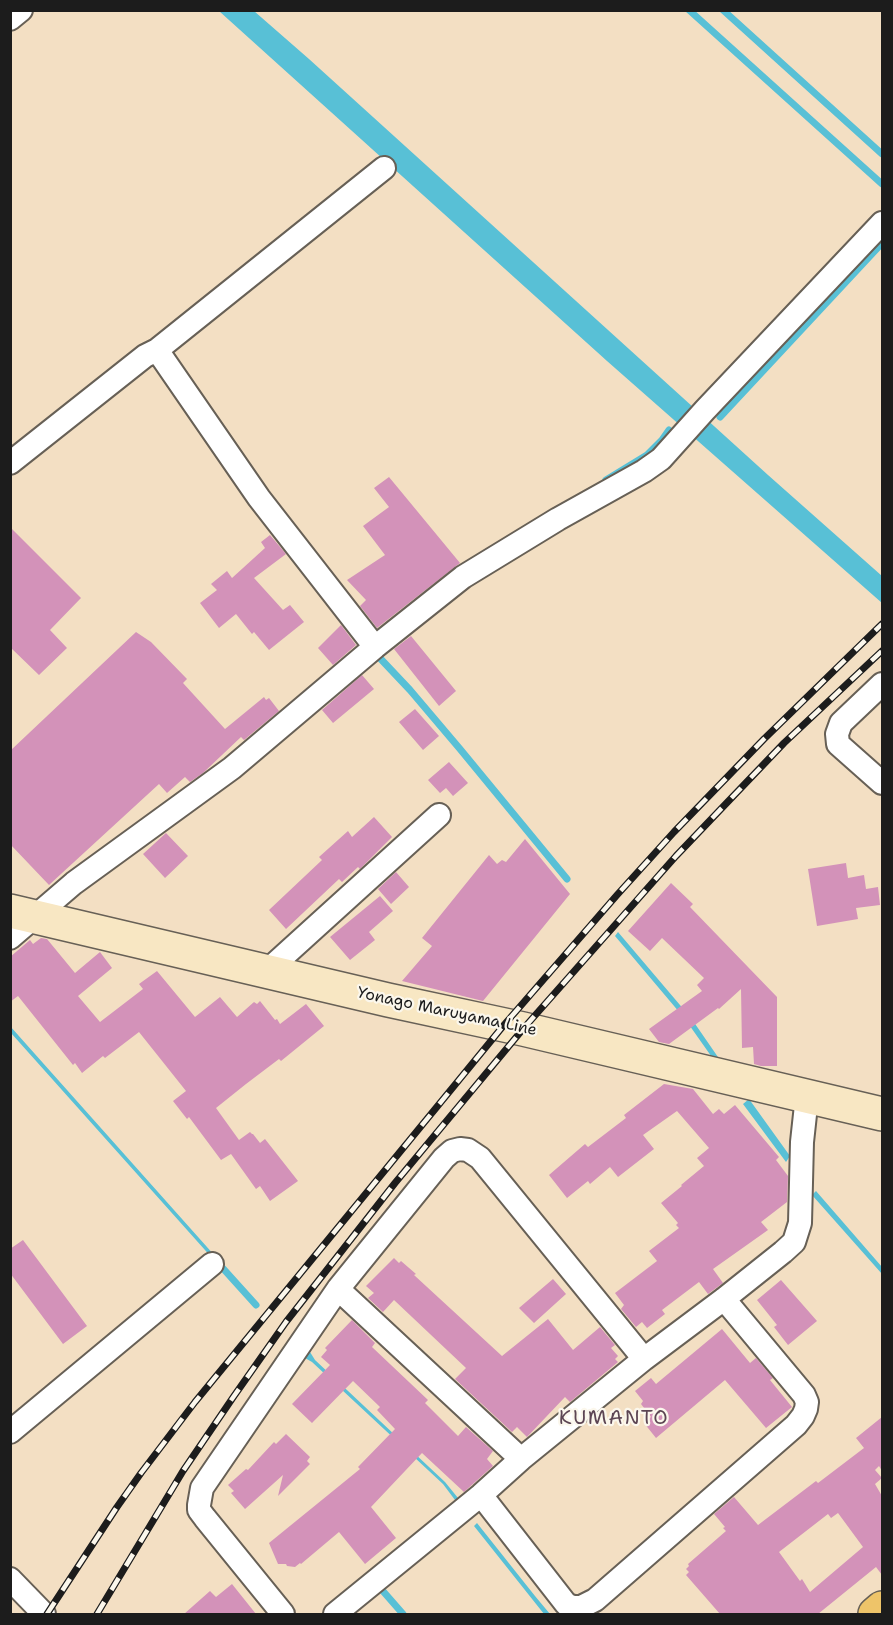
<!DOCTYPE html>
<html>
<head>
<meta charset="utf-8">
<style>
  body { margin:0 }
  #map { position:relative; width:893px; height:1625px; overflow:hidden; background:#f3dfc3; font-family:"Shantell Sans",sans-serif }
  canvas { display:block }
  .frame { position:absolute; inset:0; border:12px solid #1c1c1c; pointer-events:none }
</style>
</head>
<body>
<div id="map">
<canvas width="893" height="1625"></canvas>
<div class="frame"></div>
</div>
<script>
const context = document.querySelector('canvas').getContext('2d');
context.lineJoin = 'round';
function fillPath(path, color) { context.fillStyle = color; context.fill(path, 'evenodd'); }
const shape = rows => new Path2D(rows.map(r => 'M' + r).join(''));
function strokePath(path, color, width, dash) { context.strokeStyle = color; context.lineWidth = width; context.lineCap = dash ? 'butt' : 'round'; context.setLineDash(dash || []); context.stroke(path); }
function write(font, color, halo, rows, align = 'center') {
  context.font = font + ' "Shantell Sans",sans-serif'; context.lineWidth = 4.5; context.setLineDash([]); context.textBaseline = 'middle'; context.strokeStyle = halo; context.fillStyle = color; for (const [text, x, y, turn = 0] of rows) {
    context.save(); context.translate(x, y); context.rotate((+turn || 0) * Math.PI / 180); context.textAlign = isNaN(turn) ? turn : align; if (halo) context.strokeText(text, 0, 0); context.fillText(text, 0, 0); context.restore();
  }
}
const water = shape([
  [219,11,254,11,309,59,768,475,882,576,882,603,607,361],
  [618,932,691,1018,720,1060,716,1063,685,1019,615,936],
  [10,1026,215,1256,213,1259,11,1033],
  [749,1099,790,1156,786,1162,743,1104],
  [816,1191,882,1267,882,1274,812,1195],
  [310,1352,315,1360,445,1482,458,1498,455,1500,443,1484,312,1362,305,1358],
  [477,1523,535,1596,550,1614,544,1614,474,1526]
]);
const stream = shape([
  [689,10,882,184],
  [723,10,882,154],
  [720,417,882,243],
  [606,480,647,455,662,440,669,430],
  [377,655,410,690,460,749,567,879],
  [219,1264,256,1305],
  [382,1590,403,1614]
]);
const building = shape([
  [389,477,460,563,377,628,360,606,366,600,347,580,385,555,363,526,389,507,374,488],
  [10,527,81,598,50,630,67,648,39,675,10,647],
  [270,535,286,554,254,578,283,610,290,605,304,622,269,650,254,632,252,634,236,614,219,628,200,603,217,590,211,584,227,571,232,578,265,548,261,542],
  [341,625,356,645,333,665,318,648],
  [136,632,151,642,187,679,183,683,225,729,264,697,266,700,269,698,279,711,244,740,241,737,203,773,190,782,185,777,167,793,159,784,49,885,10,844,10,751],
  [411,636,456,691,439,706,394,649],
  [362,675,374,689,333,723,322,710],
  [415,709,439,736,423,750,399,722],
  [449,762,468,783,453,796,446,788,440,793,428,780],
  [374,817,392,837,360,869,358,867,342,882,339,879,286,929,269,910,322,860,319,857,348,831,352,837],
  [166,833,188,856,165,878,143,854],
  [525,839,570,894,483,1001,402,981,432,946,422,938,489,855,497,864,502,860,506,862],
  [846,863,848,878,864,875,866,889,878,887,880,905,856,908,858,919,817,926,808,869],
  [396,872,409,887,391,904,378,889],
  [671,883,693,904,690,907,777,997,777,1066,761,1066,754,1064,753,1047,742,1048,741,989,719,1009,718,1008,669,1044,659,1042,649,1029,702,991,697,985,704,978,662,938,650,951,628,931],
  [380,896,393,911,369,932,375,940,350,960,330,937],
  [41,938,47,939,75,973,100,952,112,968,78,996,100,1022,143,989,139,984,157,971,195,1017,220,997,237,1017,254,1002,257,1004,260,1001,275,1020,277,1019,280,1024,306,1004,324,1026,281,1061,279,1059,246,1084,216,1108,239,1140,250,1132,252,1134,253,1134,260,1143,265,1139,298,1181,270,1201,260,1186,256,1189,231,1154,221,1160,189,1117,187,1119,173,1101,186,1091,139,1032,105,1058,103,1056,82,1073,75,1063,73,1065,18,996,10,1002,10,957,30,940,33,944],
  [664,1084,693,1089,713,1114,719,1109,724,1114,735,1105,779,1157,776,1160,788,1176,787,1202,761,1222,768,1230,713,1269,723,1283,708,1294,699,1282,662,1310,665,1314,647,1328,642,1322,636,1327,621,1309,624,1305,615,1293,657,1261,649,1251,679,1228,676,1225,678,1223,661,1203,682,1186,681,1185,704,1166,697,1158,709,1148,677,1111,643,1135,654,1149,618,1177,610,1167,590,1184,588,1181,567,1198,549,1175,585,1144,588,1147,626,1118,624,1115],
  [23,1240,87,1326,63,1344,10,1273,10,1249],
  [394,1258,399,1263,401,1261,416,1274,414,1275,502,1356,548,1319,573,1350,600,1327,615,1345,611,1348,618,1356,615,1359,618,1362,570,1402,565,1397,527,1437,517,1427,512,1432,455,1379,466,1368,394,1300,383,1312,368,1298,374,1293,366,1286],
  [553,1279,566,1294,534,1323,519,1308],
  [781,1280,817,1321,788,1345,774,1327,777,1325,757,1300],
  [352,1320,375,1343,372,1347,428,1400,425,1403,458,1436,466,1427,493,1451,487,1459,493,1466,464,1492,422,1453,371,1507,396,1538,365,1564,339,1532,301,1564,300,1563,295,1567,287,1566,286,1564,278,1564,269,1543,360,1469,358,1467,395,1429,377,1410,380,1407,353,1381,312,1423,292,1404,330,1365,321,1357,327,1350,325,1348],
  [722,1329,750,1363,756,1358,773,1378,770,1380,792,1407,766,1428,725,1380,656,1438,644,1423,651,1417,641,1404,643,1401,635,1391,651,1378,656,1384],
  [882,1417,882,1471,879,1466,875,1470,882,1478,875,1484,882,1496,882,1575,876,1567,818,1614,720,1614,686,1575,689,1572,686,1569,689,1566,688,1564,726,1531,723,1528,725,1527,714,1514,734,1497,758,1525,816,1481,818,1483,864,1448,856,1438],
  [838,1513,863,1547,810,1592,802,1579,800,1581,779,1552,828,1514,831,1518],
  [286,1434,310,1457,307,1461,310,1464,278,1496,283,1475,245,1509,231,1493,234,1491,228,1485,246,1469,248,1470,274,1442,276,1444],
  [232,1584,256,1614,184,1614,210,1591,216,1597]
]);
const street = shape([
  [10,19,21,10],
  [157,350,259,498,375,647],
  [10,463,145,356,157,350,384,168],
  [882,684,841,723,837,734,838,744,882,783],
  [10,938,74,883,232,768,375,647,463,577,558,519,644,471,661,459,705,410,882,223],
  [267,971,439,815],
  [338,1289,521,1459],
  [10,1432,212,1264],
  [481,1495,566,1604,573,1607,581,1607,595,1600,796,1425,803,1416,806,1409,807,1402,804,1395,724,1299],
  [10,1579,44,1614],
  [283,1614,205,1518,199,1510,199,1505,202,1488,338,1289,444,1158,452,1151,460,1149,468,1150,480,1158,644,1359],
  [335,1614,481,1495,521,1459,644,1359,724,1299,783,1252,794,1242,800,1223,802,1142,807,1096]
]);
const secondary = shape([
  [10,911,388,1000,523,1029,882,1114]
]);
const highway = shape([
  [875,1614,882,1608]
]);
const rail = shape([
  [47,1614,117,1507,141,1473,195,1402,504,1025,617,895,674,832,764,739,882,624],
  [97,1614,183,1471,234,1396,286,1322,395,1183,523,1029,676,856,784,743,882,651]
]);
const streetNames = [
  ["Yonago Maruyama Line",447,1012,12]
];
const quarterNames = [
  ["KUMANTO",614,1419]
];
fillPath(water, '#58c0d6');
strokePath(stream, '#58c0d6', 7);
fillPath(building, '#d392b9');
strokePath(street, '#676056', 26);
strokePath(secondary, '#676056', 36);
strokePath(highway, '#676056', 36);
strokePath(street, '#fff', 22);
strokePath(secondary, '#f8e7c3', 33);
strokePath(highway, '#eec469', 33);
strokePath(rail, '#1c1c1c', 7);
strokePath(rail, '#fbf7ec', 4.5, [14]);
write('16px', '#1c1c1c', '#fbf7ec', streetNames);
context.letterSpacing = '1.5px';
write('20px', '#5c4553', '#fbf7ec', quarterNames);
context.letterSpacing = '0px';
</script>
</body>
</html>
